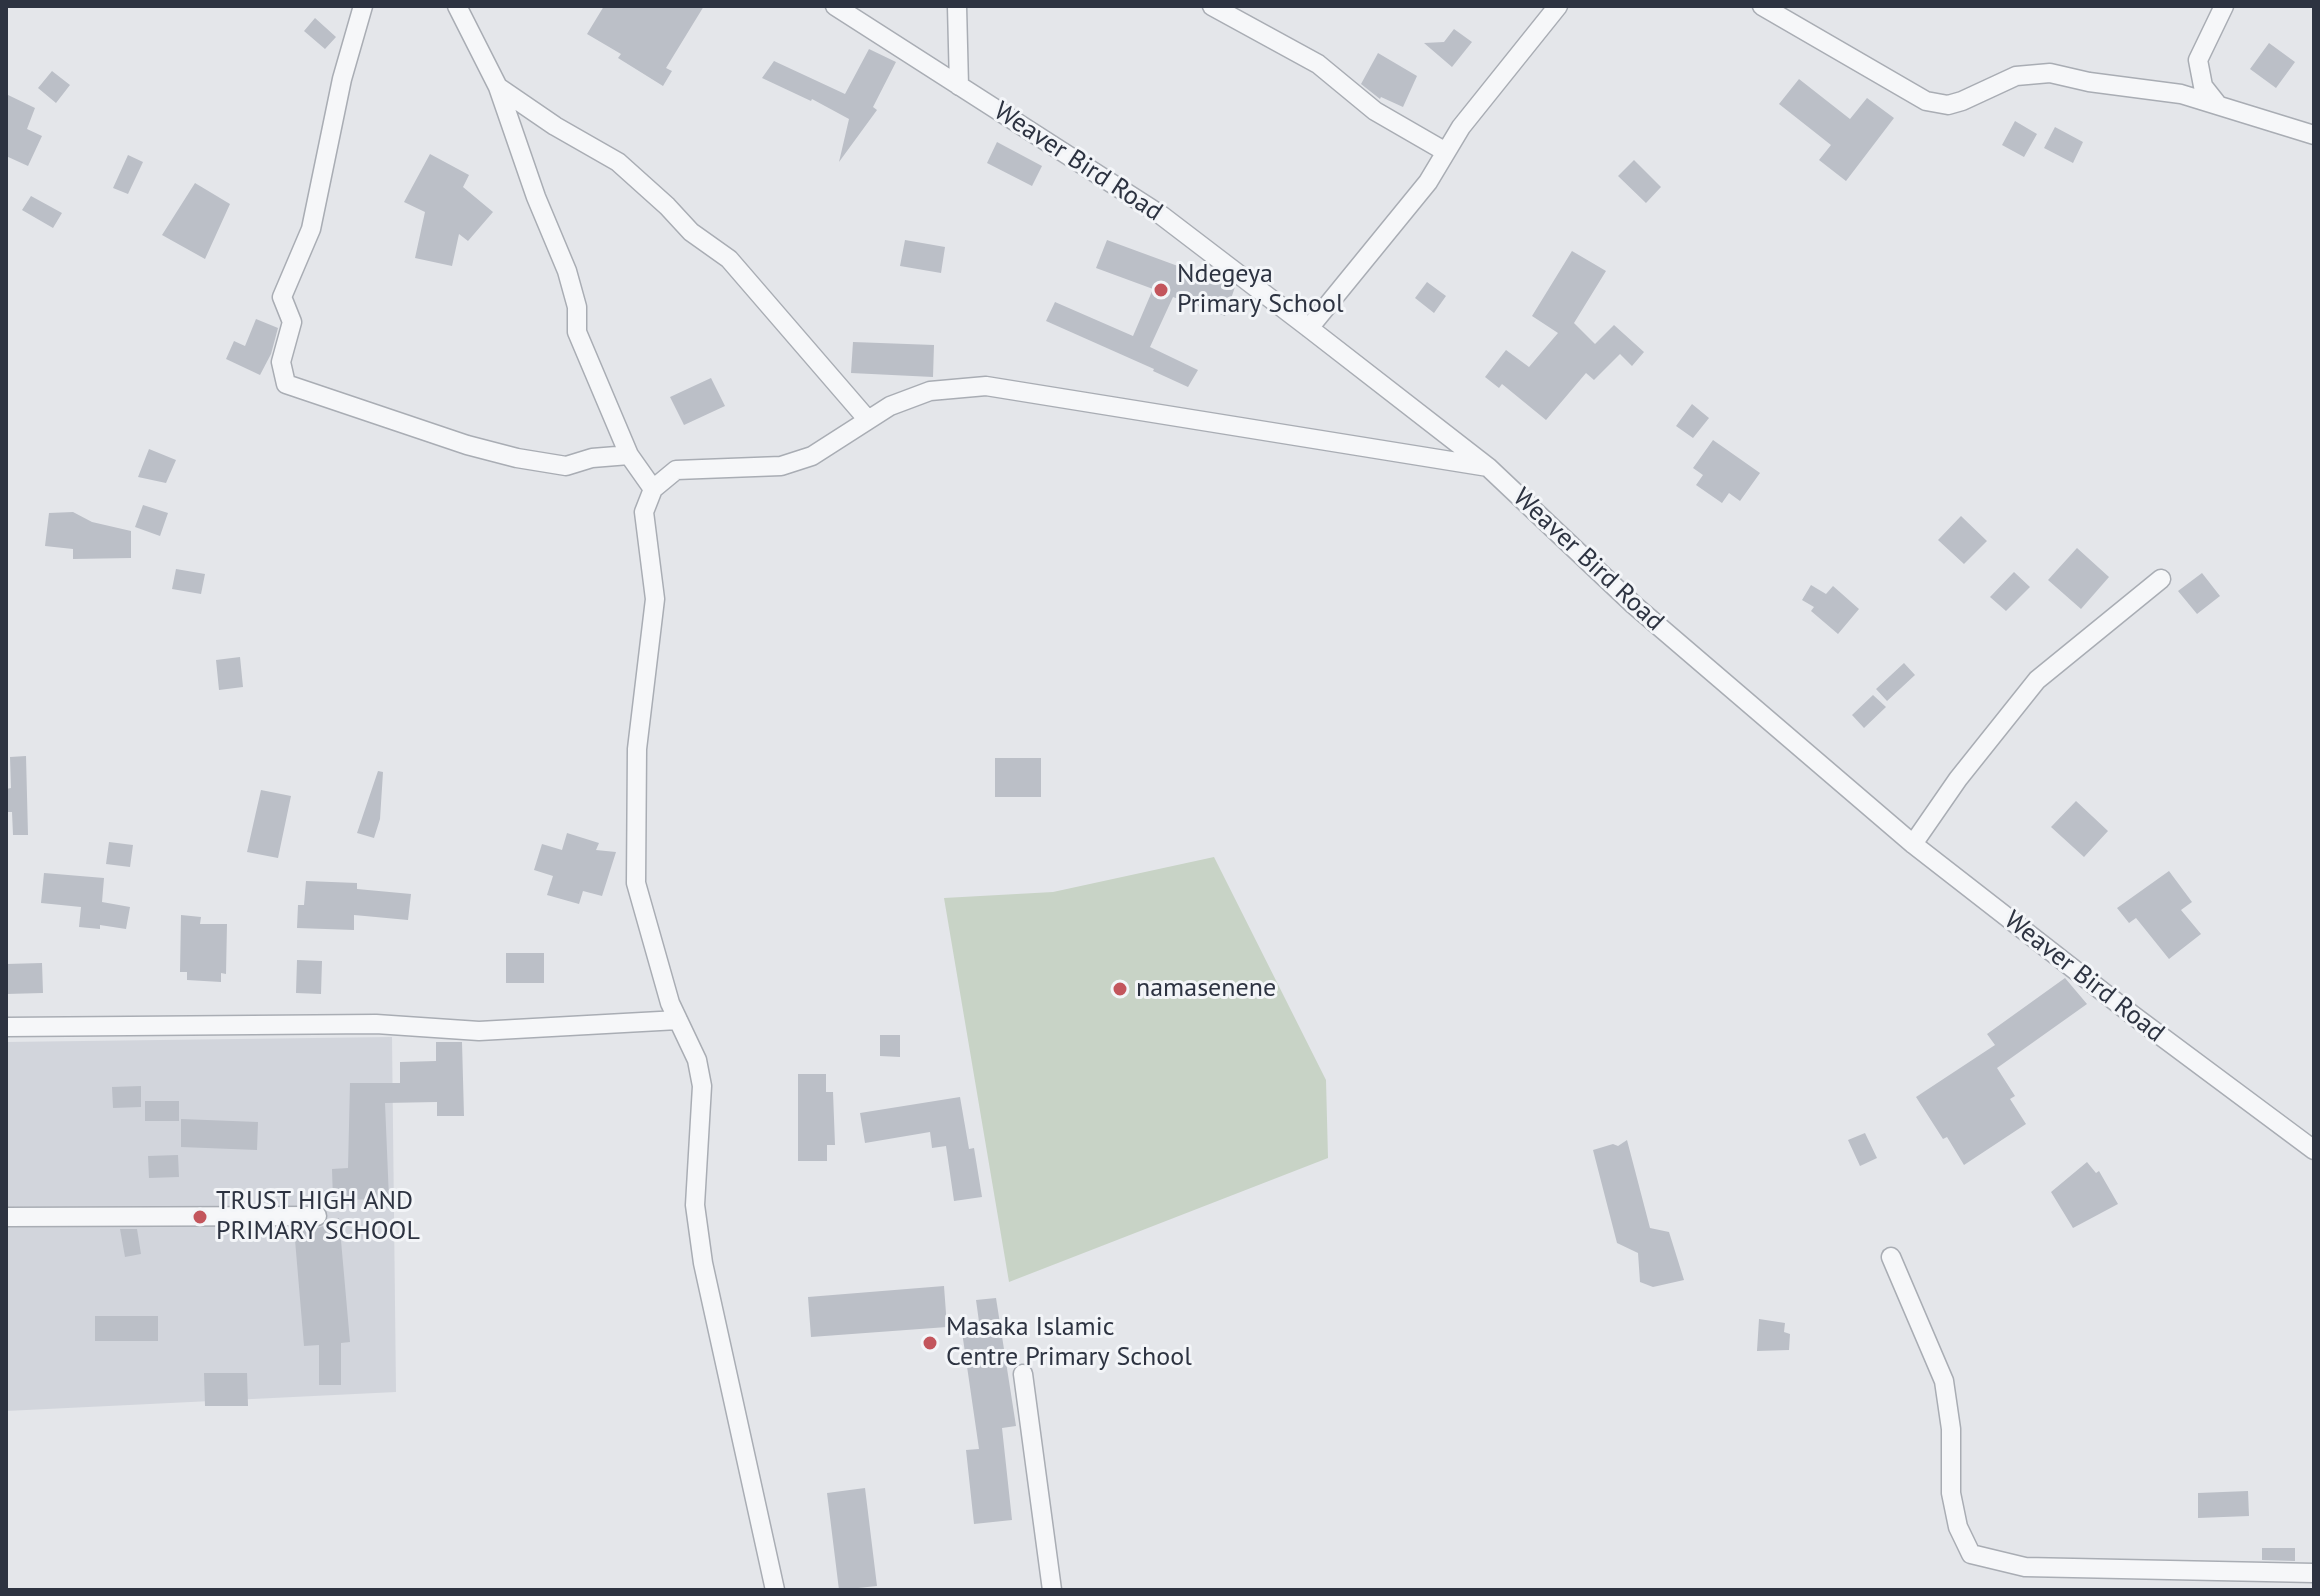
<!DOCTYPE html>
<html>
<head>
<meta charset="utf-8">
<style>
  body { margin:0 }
  #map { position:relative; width:2320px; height:1596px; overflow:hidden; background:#e4e6ea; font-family:"PT Sans",sans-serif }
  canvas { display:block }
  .frame { position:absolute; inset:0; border:8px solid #2d3341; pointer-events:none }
</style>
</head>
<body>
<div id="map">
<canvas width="2320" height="1596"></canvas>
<div class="frame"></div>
</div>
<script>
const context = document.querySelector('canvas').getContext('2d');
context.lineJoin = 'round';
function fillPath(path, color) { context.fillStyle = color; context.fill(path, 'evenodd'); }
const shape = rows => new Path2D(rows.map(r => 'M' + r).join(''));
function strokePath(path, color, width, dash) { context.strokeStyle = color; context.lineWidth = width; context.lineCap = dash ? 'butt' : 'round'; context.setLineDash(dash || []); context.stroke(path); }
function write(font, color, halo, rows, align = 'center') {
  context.font = font + ' "PT Sans",sans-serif'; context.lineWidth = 6; context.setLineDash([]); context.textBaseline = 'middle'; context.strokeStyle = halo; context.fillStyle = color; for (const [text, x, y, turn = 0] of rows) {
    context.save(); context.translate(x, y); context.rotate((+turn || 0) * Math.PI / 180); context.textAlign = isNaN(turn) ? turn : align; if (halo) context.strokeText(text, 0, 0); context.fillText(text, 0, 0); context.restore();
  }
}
const built = shape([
  [392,1037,396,1392,6,1411,6,1042]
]);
const green = shape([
  [1214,857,1326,1080,1328,1158,1009,1282,944,898,1053,892]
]);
const building = shape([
  [604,6,704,6,666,68,672,71,663,86,618,58,621,54,587,34],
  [315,18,336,37,325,49,304,31],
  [1454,29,1472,42,1452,67,1424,43,1444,42],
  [2269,43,2295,62,2276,88,2250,69],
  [869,49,896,62,873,107,877,110,839,162,849,119,812,99,811,101,762,78,774,61,845,94],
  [1378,53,1417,76,1403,107,1381,97,1380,99,1361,84],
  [52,71,70,85,56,103,38,88],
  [1799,79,1850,119,1867,98,1894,118,1846,181,1819,160,1831,145,1779,104],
  [6,94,35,108,27,129,42,136,28,166,6,156],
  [2015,121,2037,134,2024,157,2002,145],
  [2055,127,2083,142,2073,163,2044,148],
  [997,142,1042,166,1032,186,987,163],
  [430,154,469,175,463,187,493,212,468,241,459,234,452,266,415,258,425,212,404,202],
  [128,155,143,162,128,194,113,188],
  [1634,160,1661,187,1646,203,1618,176],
  [195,183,230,204,205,259,162,235],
  [31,196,62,213,53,228,22,210],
  [905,240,945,247,941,273,900,266],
  [1107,240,1235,287,1225,316,1173,297,1150,347,1198,370,1188,387,1153,371,1154,369,1046,321,1055,302,1133,336,1153,289,1096,268],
  [1572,251,1606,271,1574,323,1595,344,1614,325,1644,352,1632,366,1620,354,1594,380,1586,373,1546,420,1502,384,1499,388,1485,377,1506,350,1529,367,1558,333,1532,316],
  [1427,282,1446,296,1434,313,1415,298],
  [256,319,278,328,271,354,260,375,226,359,234,341,245,346],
  [853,342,934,345,933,377,851,373],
  [711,378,725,406,684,425,670,397],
  [1692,404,1709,418,1693,438,1676,426],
  [1713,440,1760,473,1740,501,1729,493,1722,503,1696,485,1703,475,1693,468],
  [149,449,176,460,166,483,138,477],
  [143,505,168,513,160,536,135,527],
  [73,512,92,522,131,531,131,558,73,559,73,549,45,546,49,513],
  [1961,516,1987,541,1964,564,1938,540],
  [2077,548,2109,577,2081,609,2048,580],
  [176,569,205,574,201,594,172,589],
  [2014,572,2030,587,2006,611,1990,597],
  [2202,573,2220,596,2197,614,2178,591],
  [1811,585,1826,594,1833,586,1859,609,1838,634,1811,611,1814,607,1802,600],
  [240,657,243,687,219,690,216,660],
  [1904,663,1915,675,1887,701,1876,689],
  [1873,695,1886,707,1864,728,1852,715],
  [26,756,28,835,13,835,12,812,6,812,6,789,11,788,10,757],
  [995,758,1041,758,1041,797,995,797],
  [378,771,383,772,380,819,374,838,357,833],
  [261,790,291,796,278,858,247,852],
  [2076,801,2108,831,2084,857,2051,827],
  [567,833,599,843,596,850,616,852,602,896,583,891,579,904,547,895,553,876,534,870,542,844,562,850],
  [109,842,133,845,130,867,106,864],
  [2169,871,2192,902,2181,910,2201,934,2169,959,2136,918,2129,923,2117,908],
  [44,873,104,878,102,902,130,907,126,929,100,925,100,929,79,927,81,907,41,903],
  [306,881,357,883,357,889,411,894,408,920,354,915,354,930,297,928,298,905,304,905],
  [181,915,201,917,200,924,227,924,226,974,221,973,221,982,187,980,187,972,180,972],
  [506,953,544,953,544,983,506,983],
  [297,960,322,961,321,994,296,993],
  [42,963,43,993,6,994,6,964],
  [2065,978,2087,1004,1997,1068,2015,1096,2010,1099,2026,1124,1964,1165,1947,1137,1943,1139,1916,1097,1995,1045,1987,1034],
  [880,1035,900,1035,900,1057,880,1056],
  [436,1042,462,1042,464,1116,437,1116,437,1102,385,1103,389,1199,333,1200,332,1169,348,1168,350,1083,400,1083,400,1062,436,1061],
  [798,1074,826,1074,826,1092,833,1092,835,1145,827,1145,827,1161,798,1161],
  [141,1086,141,1107,113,1108,112,1087],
  [960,1097,969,1149,974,1148,982,1197,954,1201,946,1146,932,1148,930,1132,865,1143,860,1113],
  [145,1101,179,1101,179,1121,145,1121],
  [181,1119,258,1122,257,1150,181,1147],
  [1865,1133,1877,1158,1860,1166,1848,1140],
  [1627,1140,1650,1228,1669,1232,1684,1280,1653,1287,1640,1282,1638,1253,1617,1243,1593,1150,1613,1144,1618,1146],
  [178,1155,179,1177,149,1178,148,1156],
  [2087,1162,2096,1173,2099,1171,2118,1204,2073,1228,2051,1192],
  [339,1218,350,1342,341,1343,341,1385,319,1385,319,1345,304,1346,294,1228,318,1228,324,1226,328,1219],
  [120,1229,137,1229,141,1254,125,1257],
  [944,1286,947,1327,811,1337,808,1297],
  [996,1298,1016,1426,1002,1428,1012,1520,974,1524,966,1450,979,1449,962,1332,980,1329,976,1300],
  [95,1316,158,1316,158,1341,95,1341],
  [1759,1319,1785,1323,1784,1332,1790,1334,1789,1350,1757,1351],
  [204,1373,247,1373,248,1406,205,1406],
  [865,1488,877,1586,839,1590,827,1493],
  [2248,1491,2249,1516,2198,1518,2198,1493],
  [2262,1548,2295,1548,2295,1561,2262,1560]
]);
const street = shape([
  [363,6,342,79,311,229,282,297,292,322,281,362,286,384,467,445,517,458,566,466,592,458,629,455],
  [457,6,498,87,536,197,567,271,577,307,577,332,629,455,653,489],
  [835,6,1161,215,1309,328,1488,467,1634,605,1913,844,2134,1016,2314,1150],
  [957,6,959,86],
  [1212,6,1318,64,1375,111,1446,152],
  [1762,6,1926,101,1948,105,1962,101,2016,76,2050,73,2089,82,2181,94,2314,135],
  [498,87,555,126,618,162,667,206,691,232,729,259,868,420],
  [2218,105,2203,86,2198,60,2224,6],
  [1309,328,1428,182,1461,127,1558,6],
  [1913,844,1958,779,2037,680,2161,579],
  [6,1027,376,1024,479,1031,678,1020],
  [6,1217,317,1216],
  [1891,1257,1944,1381,1951,1429,1951,1493,1958,1527,1971,1554,2025,1567,2314,1573],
  [1023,1374,1052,1590],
  [775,1590,703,1263,695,1205,702,1086,697,1060,670,1003,636,883,637,749,655,599,644,512,653,489,676,470,781,466,812,456,890,406,930,391,986,386,1488,467]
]);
const markers = [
  [1161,290,8,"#c3555c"],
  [1120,989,8,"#c3555c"],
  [200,1217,8,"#c3555c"],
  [930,1343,8,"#c3555c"]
];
const streetNames = [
  ["Weaver Bird Road",1078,162,33],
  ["Weaver Bird Road",1588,560,43],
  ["Weaver Bird Road",2084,977,38]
];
const poiNames = [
  ["Ndegeya",1177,275],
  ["Primary School",1177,305],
  ["namasenene",1136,989],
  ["TRUST HIGH AND",216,1202],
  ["PRIMARY SCHOOL",216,1232],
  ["Masaka Islamic",946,1328],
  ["Centre Primary School",946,1358]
];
fillPath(built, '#d2d5dc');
fillPath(green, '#c8d3c6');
fillPath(building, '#bbbfc7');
strokePath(street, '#a9adb4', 21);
strokePath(street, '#f6f7f9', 18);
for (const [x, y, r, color] of markers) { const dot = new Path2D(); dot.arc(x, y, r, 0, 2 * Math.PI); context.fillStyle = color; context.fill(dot); strokePath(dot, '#f3f5f8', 3); }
write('26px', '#2d3341', '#f3f5f8', streetNames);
write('26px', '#2d3341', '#f3f5f8', poiNames, 'left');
</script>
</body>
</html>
